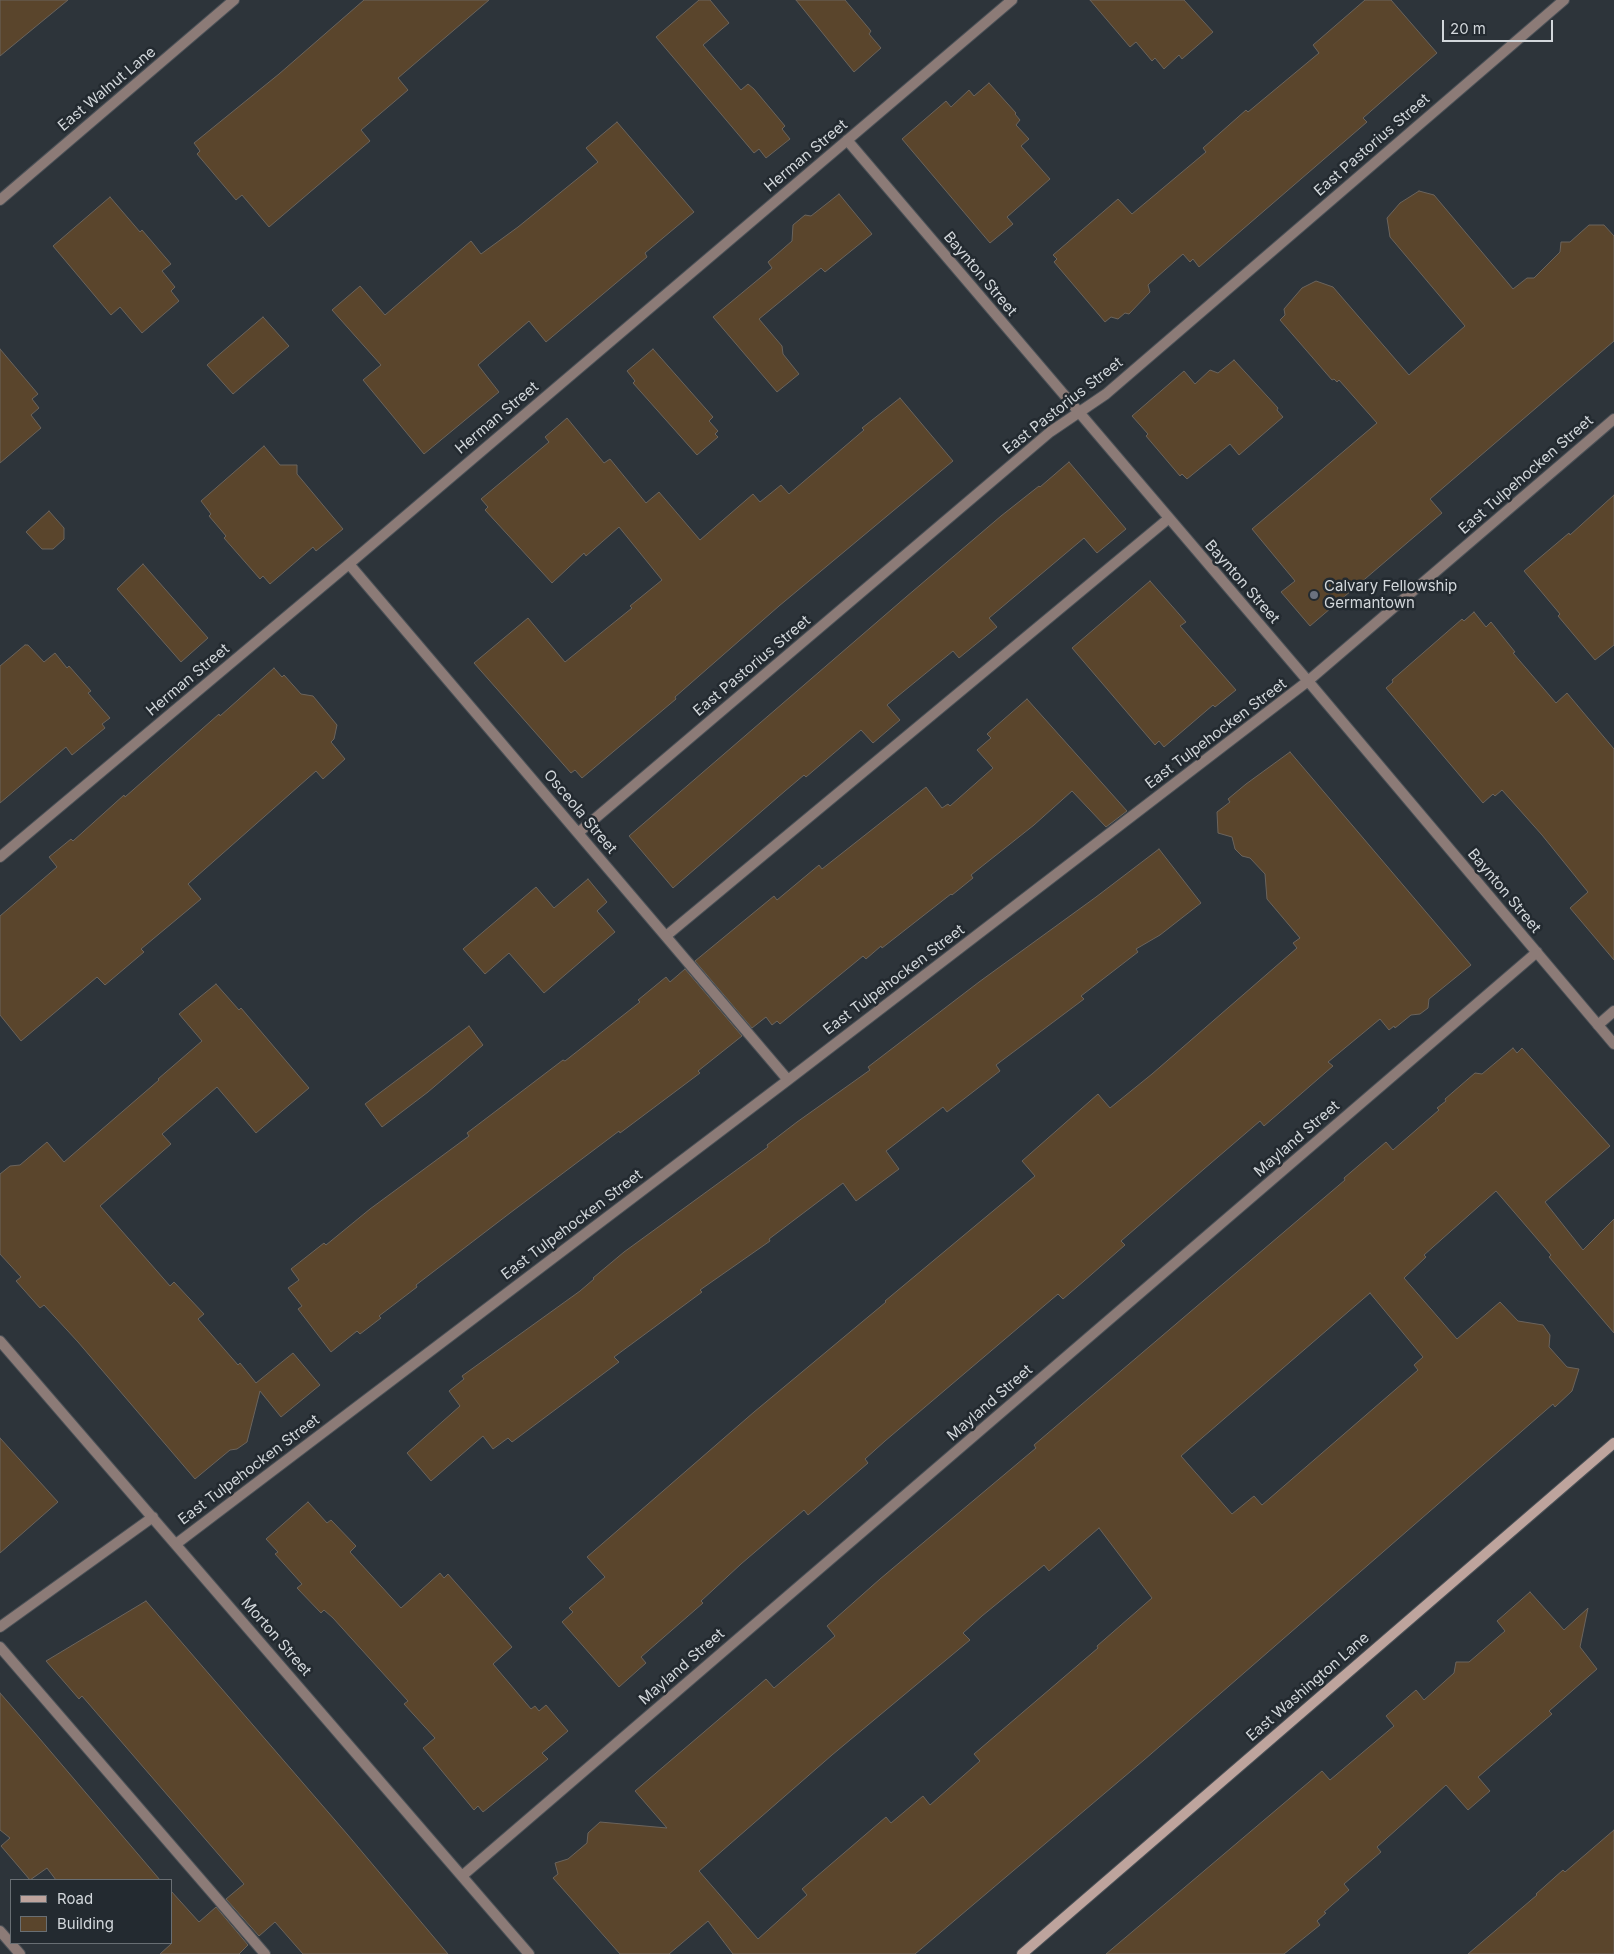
<!DOCTYPE html>
<html>
<head>
<meta charset="utf-8">
<style>
  body { margin:0 }
  #map { position:relative; width:1614px; height:1954px; overflow:hidden; background:#2d343a; font-family:Inter,sans-serif }
  canvas { display:block }
  .legend { position:absolute; left:10px; top:1879px; width:162px; height:65px; box-sizing:border-box; background:#232a30; border:1px solid #696f74; margin:0; padding:6px 9px; list-style:none; font-size:15px; color:#d2d7db }
  .legend li { display:flex; align-items:center; gap:10px; height:25px }
  .legend b { width:25px; border:1px solid #696f74 }
  .scale { position:absolute; left:1442px; top:20px; width:111px; height:22px; box-sizing:border-box; border:2px solid #d2d7db; border-top:0; padding-left:6px; font-size:15px; line-height:18px; white-space:nowrap; color:#d2d7db; -webkit-text-stroke:4px #232a30; paint-order:stroke }
</style>
</head>
<body>
<div id="map">
<canvas width="1614" height="1954"></canvas>
<ul class="legend">
<li><b style="height:6px;background:#bea49d"></b>Road</li>
<li><b style="height:14px;background:#5a452c"></b>Building</li>
</ul>
<div class="scale">20 m</div>
</div>
<script>
const context = document.querySelector('canvas').getContext('2d');
context.lineJoin = 'round';
function fillPath(path, color) { context.fillStyle = color; context.fill(path, 'evenodd'); }
const shape = rows => new Path2D(rows.map(r => 'M' + r).join(''));
function strokePath(path, color, width, dash) { context.strokeStyle = color; context.lineWidth = width; context.lineCap = dash ? 'butt' : 'round'; context.setLineDash(dash || []); context.stroke(path); }
function write(font, color, halo, rows, align = 'center') {
  context.font = font + ' Inter,sans-serif'; context.lineWidth = 5; context.setLineDash([]); context.textBaseline = 'middle'; context.strokeStyle = halo; context.fillStyle = color; for (const [text, x, y, turn = 0] of rows) {
    context.save(); context.translate(x, y); context.rotate((+turn || 0) * Math.PI / 180); context.textAlign = isNaN(turn) ? turn : align; if (halo) context.strokeText(text, 0, 0); context.fillText(text, 0, 0); context.restore();
  }
}
const building = shape([
  [0,0,68,0,0,56,0,0],
  [364,0,489,0,398,78,408,90,361,130,370,141,269,227,242,195,236,200,197,154,200,151,194,143,279,74,364,0],
  [699,0,710,0,729,23,703,45,741,90,748,84,754,89,785,126,782,129,790,139,766,158,759,149,754,153,656,37,699,0],
  [796,0,845,0,871,31,869,34,881,48,854,72,796,0],
  [1090,0,1184,0,1213,32,1182,59,1179,55,1164,69,1155,58,1152,61,1136,42,1130,47,1090,0],
  [1365,0,1391,0,1437,53,1363,118,1367,122,1199,267,1193,259,1190,262,1183,254,1148,285,1150,292,1129,314,1125,313,1118,319,1111,317,1105,322,1054,262,1057,259,1053,255,1118,199,1132,214,1206,152,1203,148,1246,110,1248,112,1319,53,1313,45,1365,0],
  [989,83,1016,113,1015,114,1020,120,1016,125,1029,139,1021,146,1050,179,1007,217,1013,224,990,243,902,139,946,101,951,107,969,90,974,96,989,83],
  [617,122,694,212,645,253,647,257,546,342,529,321,478,365,499,392,424,454,363,380,381,365,332,310,360,286,385,315,471,241,481,254,518,227,598,162,586,148,617,122],
  [1419,191,1434,195,1513,289,1527,278,1534,278,1560,252,1561,242,1570,242,1589,225,1604,225,1614,236,1614,341,1430,499,1442,513,1310,626,1281,592,1295,581,1252,529,1377,423,1339,380,1337,382,1334,379,1332,380,1280,320,1285,315,1284,309,1302,288,1316,281,1333,287,1409,375,1465,326,1390,237,1387,218,1400,203,1419,191],
  [839,194,872,234,825,272,821,268,759,319,782,346,783,354,799,374,777,392,713,317,772,268,768,262,792,241,793,225,805,215,811,216,839,194],
  [110,197,140,232,142,230,171,264,162,271,175,287,171,291,179,301,142,333,120,307,111,315,53,246,110,197],
  [263,317,289,346,233,394,207,365,263,317],
  [0,349,38,394,32,399,39,408,31,415,41,428,0,463,0,349],
  [653,349,713,417,709,421,718,431,715,434,718,437,697,455,633,383,635,381,627,371,653,349],
  [1234,360,1278,408,1277,410,1283,417,1239,455,1230,444,1187,479,1182,474,1180,476,1146,436,1148,434,1132,416,1184,371,1195,384,1210,370,1218,373,1234,360],
  [900,398,953,461,779,606,675,697,676,699,582,778,575,770,571,773,474,663,528,618,565,662,632,608,630,606,662,580,619,527,586,556,584,553,552,583,485,510,488,507,481,499,549,442,545,437,567,418,604,463,610,459,646,503,659,492,700,540,753,494,760,502,781,485,789,494,864,430,862,428,900,398],
  [264,446,280,465,297,465,297,474,343,529,316,551,313,547,270,584,263,576,260,579,224,538,226,536,209,516,211,514,201,501,264,446],
  [1069,462,1126,529,1097,553,1084,538,989,618,997,627,959,658,953,651,887,705,900,720,873,743,861,730,806,777,804,775,785,791,673,888,629,836,906,597,1001,516,1039,486,1040,487,1069,462],
  [1614,495,1614,645,1595,660,1558,616,1560,614,1524,571,1569,533,1570,535,1614,495],
  [49,511,64,528,64,539,53,549,42,549,26,532,49,511],
  [143,564,208,638,181,662,117,589,143,564],
  [1150,581,1186,622,1180,626,1236,690,1215,707,1213,705,1164,747,1159,741,1155,745,1072,648,1150,581],
  [1474,612,1486,627,1491,622,1515,652,1513,653,1556,703,1567,693,1614,749,1614,960,1570,908,1588,892,1542,835,1502,790,1495,796,1493,794,1483,803,1386,688,1393,682,1392,680,1462,619,1464,621,1474,612],
  [25,645,28,645,44,662,55,653,67,668,69,666,91,691,88,693,110,718,102,724,105,728,72,755,66,747,0,803,0,666,25,645],
  [274,668,282,677,284,675,301,694,313,696,337,725,334,739,331,742,345,759,323,779,316,771,188,884,201,899,141,949,144,952,105,985,97,977,21,1041,0,1015,0,916,57,867,49,857,71,839,73,841,124,795,125,797,219,714,220,716,274,668],
  [1027,699,1127,811,1106,827,1072,791,1034,825,971,875,973,878,952,895,951,894,882,948,881,946,866,959,863,956,780,1024,777,1021,772,1025,766,1017,752,1028,695,961,774,896,777,900,819,865,822,869,926,787,942,808,948,804,950,806,993,768,977,750,991,738,987,734,1027,699],
  [1290,752,1471,965,1429,999,1428,1008,1420,1014,1411,1015,1395,1028,1394,1026,1389,1030,1380,1019,1328,1062,1333,1066,1264,1126,1260,1121,1204,1169,1121,1241,1125,1245,1084,1281,1063,1299,1058,1294,885,1441,865,1459,868,1463,808,1515,804,1510,741,1564,701,1601,703,1603,641,1657,646,1663,619,1687,562,1622,573,1612,569,1608,605,1577,587,1557,754,1412,886,1302,885,1301,1035,1176,1022,1161,1098,1094,1110,1108,1152,1074,1297,948,1293,943,1300,938,1267,899,1265,874,1250,858,1242,856,1235,849,1232,837,1218,833,1217,812,1230,802,1228,799,1246,784,1290,752],
  [1159,849,1201,903,1160,935,1136,949,1138,952,1081,996,1084,999,996,1065,1000,1071,969,1095,947,1112,943,1107,886,1151,899,1169,856,1201,843,1183,769,1239,770,1241,700,1290,702,1292,614,1357,619,1362,512,1442,508,1438,493,1449,483,1436,431,1481,407,1453,460,1406,449,1391,464,1379,462,1376,580,1291,594,1279,593,1278,624,1252,768,1147,767,1145,797,1122,870,1070,868,1067,979,982,1096,897,1159,849],
  [588,879,607,902,597,911,615,932,544,993,509,953,485,974,463,949,536,887,554,908,588,879],
  [685,969,742,1036,698,1071,700,1073,620,1133,619,1131,510,1213,416,1285,417,1287,379,1316,381,1318,360,1334,357,1331,331,1352,298,1309,302,1306,288,1288,299,1280,291,1269,324,1243,326,1245,370,1209,469,1136,467,1133,563,1060,565,1061,640,1002,638,1000,666,977,670,982,685,969],
  [216,984,239,1010,241,1008,309,1088,256,1133,217,1087,162,1134,171,1144,100,1206,170,1286,174,1282,204,1314,198,1319,238,1365,240,1363,256,1383,293,1353,320,1385,281,1417,260,1391,247,1442,237,1449,230,1450,195,1479,78,1342,44,1305,40,1308,16,1281,21,1277,0,1254,0,1174,10,1166,20,1165,47,1142,64,1162,159,1080,158,1079,202,1041,179,1014,216,984],
  [469,1026,483,1045,428,1092,382,1127,365,1104,469,1026],
  [1513,1048,1517,1053,1522,1048,1610,1146,1545,1202,1583,1250,1614,1219,1614,1333,1549,1257,1551,1255,1496,1191,1424,1255,1426,1257,1404,1278,1457,1339,1500,1302,1518,1321,1543,1325,1550,1335,1549,1347,1567,1367,1579,1369,1572,1391,1555,1407,1553,1404,1144,1760,915,1954,733,1954,708,1921,669,1954,620,1954,553,1878,558,1874,555,1863,568,1859,587,1843,588,1833,600,1822,667,1828,635,1791,766,1679,774,1688,835,1636,827,1626,880,1579,1036,1448,1034,1445,1345,1180,1344,1178,1386,1142,1393,1150,1439,1110,1437,1108,1446,1101,1445,1099,1475,1073,1482,1074,1513,1048],
  [1370,1293,1423,1357,1414,1365,1418,1370,1262,1505,1254,1496,1232,1514,1181,1456,1370,1293],
  [1099,1528,1152,1598,1097,1646,1098,1648,974,1754,980,1761,930,1805,923,1796,891,1823,886,1817,802,1889,807,1895,758,1939,699,1871,832,1755,970,1640,963,1633,982,1616,1044,1565,1049,1571,1099,1528],
  [0,1438,58,1502,0,1553,0,1438],
  [308,1502,327,1523,331,1520,356,1546,350,1552,401,1608,440,1573,444,1578,448,1574,512,1647,493,1664,531,1709,535,1706,539,1711,546,1705,568,1731,542,1753,548,1759,483,1812,478,1806,474,1810,423,1748,435,1738,404,1704,408,1701,333,1618,324,1610,321,1613,297,1588,302,1584,275,1554,278,1552,266,1539,308,1502],
  [1530,1592,1564,1630,1588,1608,1580,1647,1597,1669,1549,1711,1552,1714,1478,1777,1490,1791,1468,1810,1446,1785,1377,1847,1381,1852,1344,1884,1349,1890,1324,1912,1326,1913,1317,1921,1320,1925,1284,1954,1106,1954,1322,1771,1330,1780,1394,1726,1386,1716,1416,1690,1424,1700,1454,1673,1456,1662,1469,1662,1505,1631,1497,1621,1530,1592],
  [146,1601,347,1834,448,1954,303,1954,275,1922,259,1936,226,1899,244,1884,82,1696,79,1699,46,1661,146,1601],
  [0,1693,34,1732,160,1880,56,1880,47,1868,30,1880,1,1846,10,1838,0,1830,0,1693],
  [1614,1830,1614,1954,1468,1954,1537,1895,1536,1894,1563,1870,1565,1872,1614,1830],
  [171,1891,199,1922,216,1907,248,1945,239,1954,160,1954,171,1944,171,1891]
]);
const lane = shape([
  [666,936,1168,519],
  [1598,1025,1614,1011],
  [0,1647,265,1954]
]);
const street = shape([
  [847,140,1308,681,1614,1044],
  [0,200,234,0],
  [349,564,788,1080],
  [578,833,1050,432,1106,394,1564,0],
  [0,857,349,564,1012,0],
  [0,1341,529,1954],
  [176,1544,788,1080,1308,681,1614,419],
  [0,1627,153,1517],
  [462,1876,1537,952],
  [0,1931,20,1954]
]);
const secondary = shape([
  [1022,1954,1614,1443]
]);
const markers = [
  [1314,595,5,"#6b7280"]
];
const streetNames = [
  ["East Walnut Lane",107,89,-40],
  ["East Pastorius Street",1372,145,-41],
  ["Herman Street",806,156,-40],
  ["Baynton Street",980,274,50],
  ["East Pastorius Street",1063,406,-38],
  ["Herman Street",497,418,-40],
  ["East Tulpehocken Street",1526,475,-41],
  ["Baynton Street",1242,582,49],
  ["East Pastorius Street",752,666,-40],
  ["Herman Street",188,680,-40],
  ["East Tulpehocken Street",1216,734,-37],
  ["Osceola Street",580,812,50],
  ["Baynton Street",1504,891,50],
  ["East Tulpehocken Street",894,980,-37],
  ["Mayland Street",1297,1139,-41],
  ["East Tulpehocken Street",572,1225,-37],
  ["Mayland Street",990,1403,-41],
  ["East Tulpehocken Street",249,1470,-37],
  ["Morton Street",276,1637,49],
  ["Mayland Street",682,1667,-41],
  ["East Washington Lane",1308,1687,-41]
];
const poiNames = [
  ["Calvary Fellowship",1324,586],
  ["Germantown",1324,603]
];
fillPath(building, '#5a452c');
strokePath(building, '#6b645d', 1);
strokePath(lane, '#4b5157', 12);
strokePath(street, '#4b5157', 12);
strokePath(secondary, '#4b5157', 12);
strokePath(lane, '#8c7b77', 10);
strokePath(street, '#8c7b77', 10);
strokePath(secondary, '#bea49d', 10);
for (const [x, y, r, color] of markers) { const dot = new Path2D(); dot.arc(x, y, r, 0, 2 * Math.PI); context.fillStyle = color; context.fill(dot); strokePath(dot, '#232a30', 2); }
write('15px', '#d2d7db', '#232a30', streetNames);
write('15px', '#d2d7db', '#232a30', poiNames, 'left');
</script>
</body>
</html>
